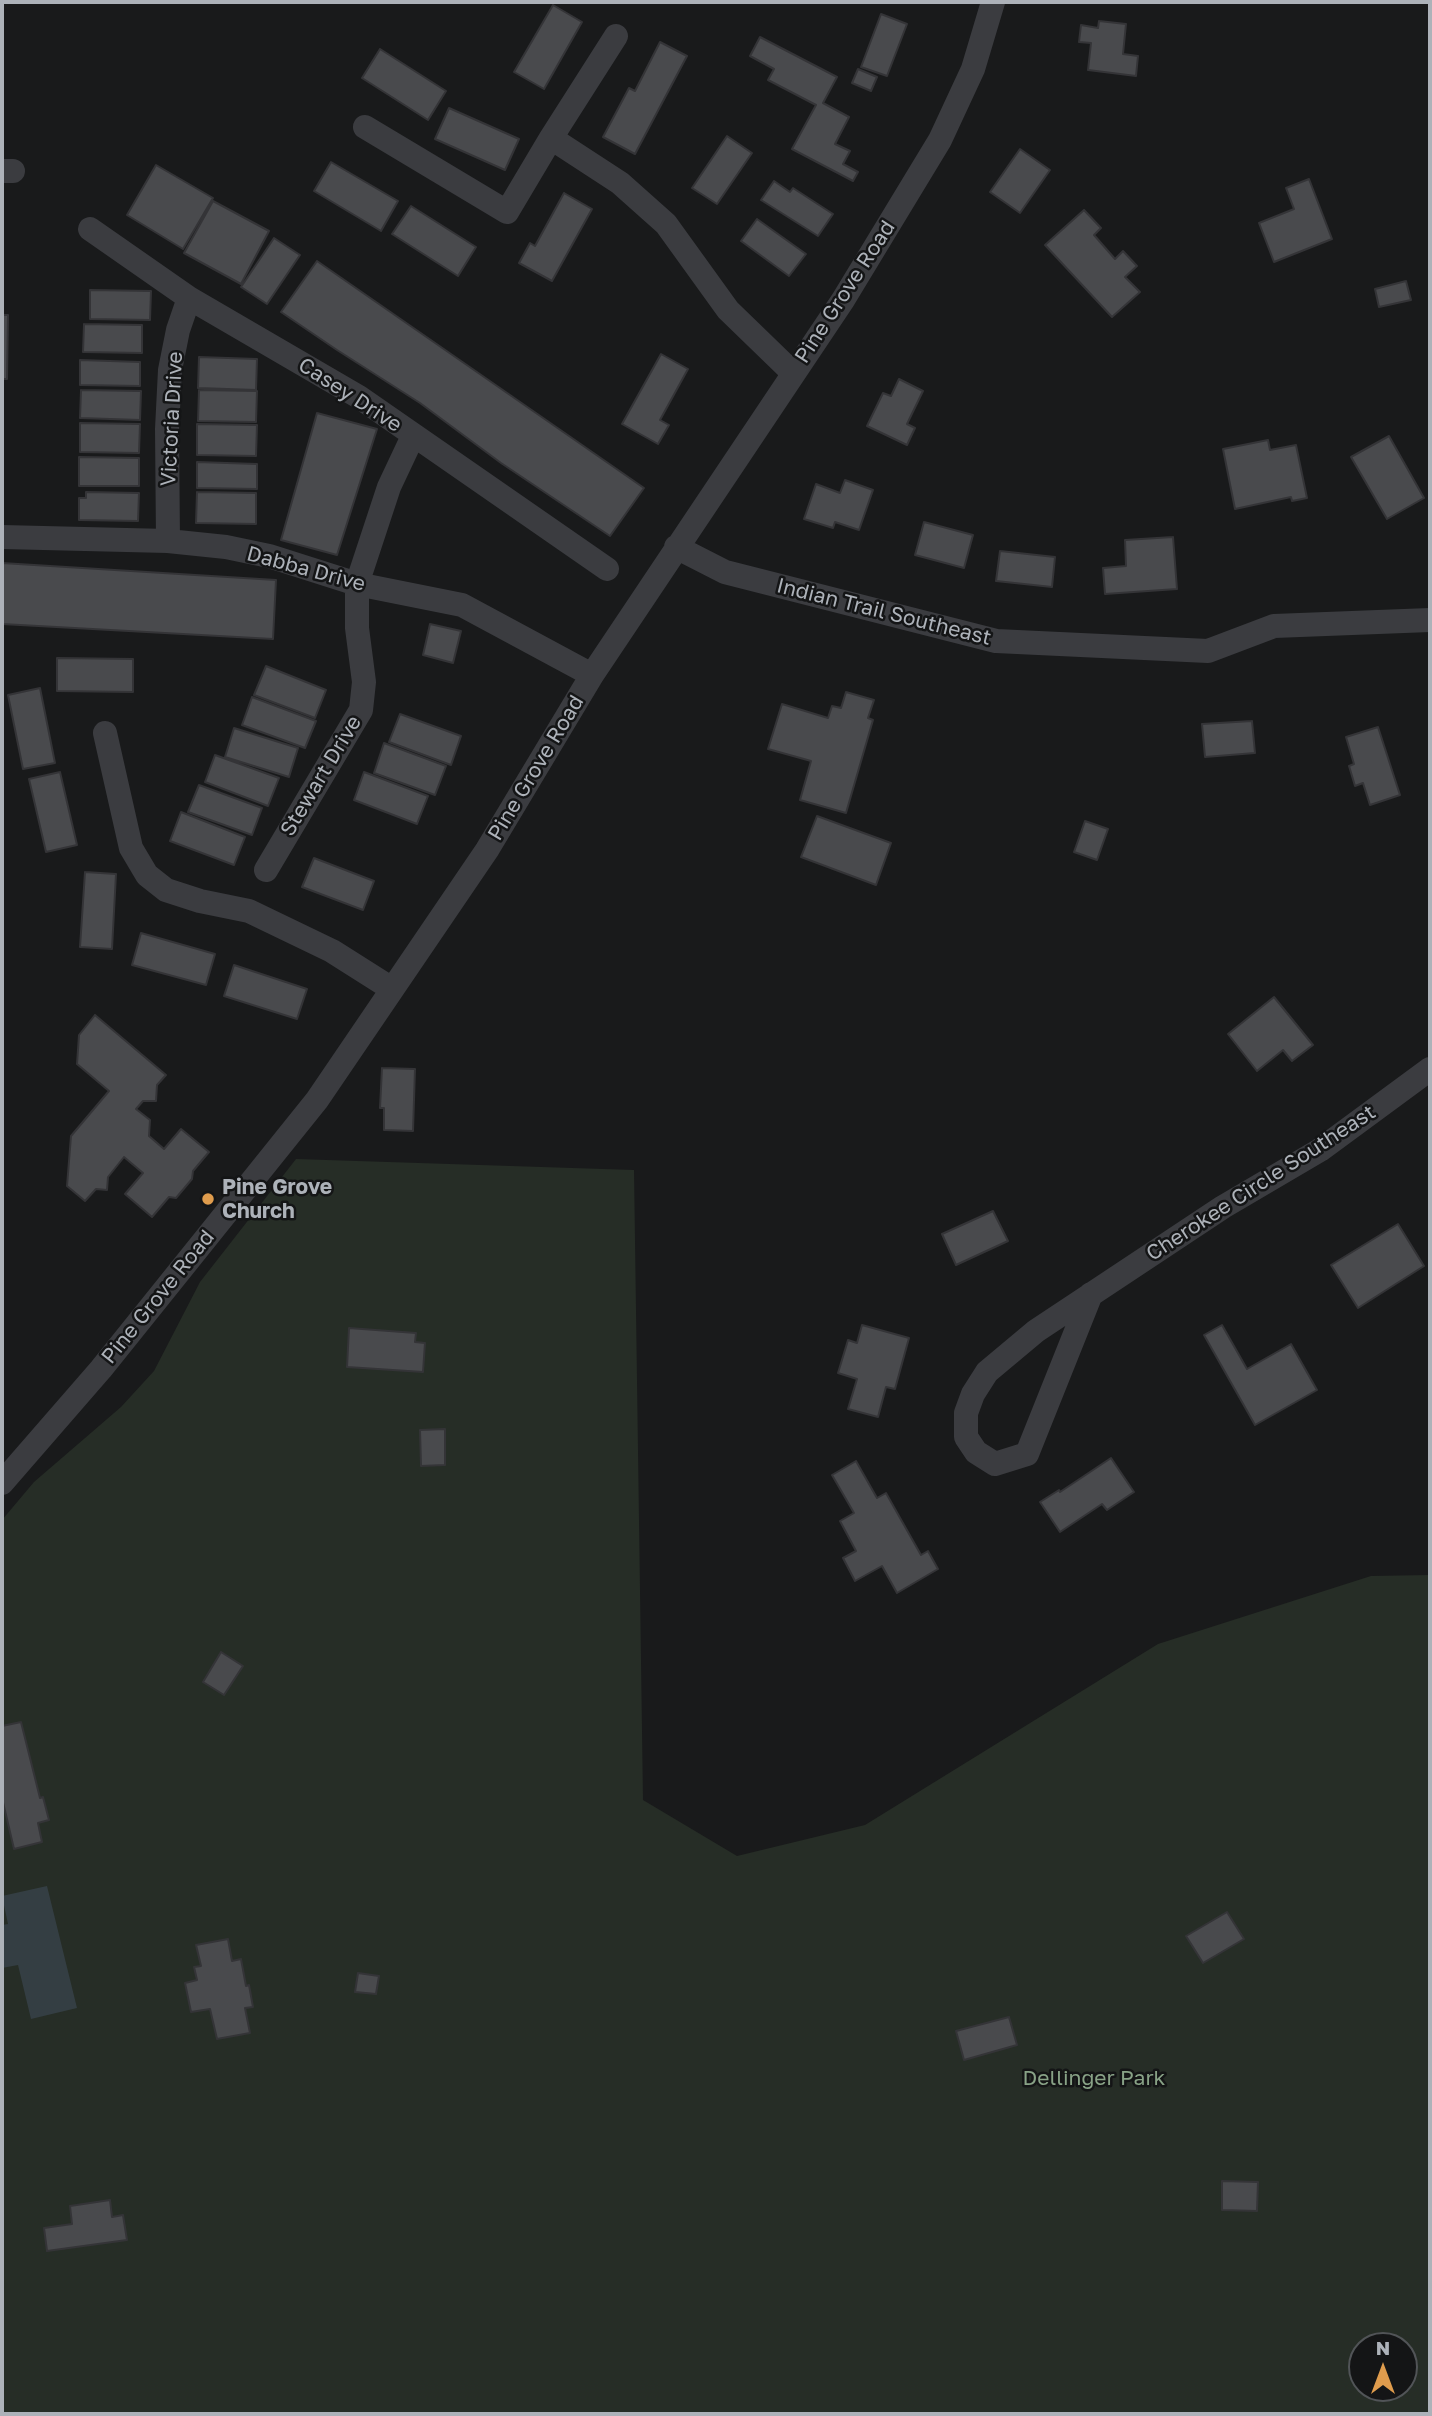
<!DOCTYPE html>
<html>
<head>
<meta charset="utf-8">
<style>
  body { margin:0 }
  #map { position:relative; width:1432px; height:2416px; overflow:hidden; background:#191a1b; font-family:"Golos Text",sans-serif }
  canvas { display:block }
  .frame { position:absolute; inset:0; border:4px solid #adb2b9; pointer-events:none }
  .north { position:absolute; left:1348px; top:2332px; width:70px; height:70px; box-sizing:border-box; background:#141516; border:2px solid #515457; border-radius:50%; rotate:0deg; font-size:19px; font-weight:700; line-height:28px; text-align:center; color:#adb2b9 }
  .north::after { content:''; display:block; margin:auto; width:24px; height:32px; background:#df9c4d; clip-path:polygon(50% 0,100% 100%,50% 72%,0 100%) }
</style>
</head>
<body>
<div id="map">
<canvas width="1432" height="2416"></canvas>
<div class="frame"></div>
<div class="north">N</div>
</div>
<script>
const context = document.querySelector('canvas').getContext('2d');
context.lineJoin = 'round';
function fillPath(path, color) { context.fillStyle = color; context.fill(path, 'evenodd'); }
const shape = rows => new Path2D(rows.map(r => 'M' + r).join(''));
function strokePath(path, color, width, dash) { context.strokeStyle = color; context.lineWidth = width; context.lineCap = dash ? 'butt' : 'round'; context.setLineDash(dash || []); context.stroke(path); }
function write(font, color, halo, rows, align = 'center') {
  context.font = font + ' "Golos Text",sans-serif'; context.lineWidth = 5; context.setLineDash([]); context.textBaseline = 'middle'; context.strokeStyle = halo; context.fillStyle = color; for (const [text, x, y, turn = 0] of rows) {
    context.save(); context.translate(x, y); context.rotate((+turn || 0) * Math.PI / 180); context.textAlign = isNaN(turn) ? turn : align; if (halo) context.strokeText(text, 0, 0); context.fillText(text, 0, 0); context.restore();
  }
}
const green = shape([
  [296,1159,634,1170,643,1800,737,1856,865,1825,1158,1644,1371,1576,1430,1575,1430,2414,2,2414,2,1520,34,1482,121,1407,154,1371,200,1282],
  [1362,2346,1404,2346,1404,2388,1362,2388]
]);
const water = shape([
  [47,1886,77,2008,31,2019,18,1965,2,1968,2,1925,8,1924,2,1896]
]);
const building = shape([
  [553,5,582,22,544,89,514,72,553,5],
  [881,14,907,24,887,76,861,67,881,14],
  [1099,21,1126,24,1123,54,1138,56,1136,76,1088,70,1091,43,1079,42,1081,25,1098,28,1099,21],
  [760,37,837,77,823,103,849,117,835,144,850,151,843,164,858,172,853,181,792,149,816,105,768,80,774,69,750,56,760,37],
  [660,42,687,56,635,154,603,137,629,88,635,91,660,42],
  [380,49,446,91,428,120,362,78,380,49],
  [858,69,877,77,871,91,852,83,858,69],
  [449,108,519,139,505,170,435,139,449,108],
  [727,136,752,153,717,204,692,188,727,136],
  [1020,149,1050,170,1020,213,990,192,1020,149],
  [331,162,398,201,381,231,314,191,331,162],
  [156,165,213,198,183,249,127,215,156,165],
  [1309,179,1332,239,1274,262,1259,223,1294,209,1286,188,1309,179],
  [774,181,790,192,793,188,833,214,818,236,761,200,774,181],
  [564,193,592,209,552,281,519,263,530,243,535,246,564,193],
  [213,201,269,231,241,284,184,253,213,201],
  [411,206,476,247,458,276,392,234,411,206],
  [1084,210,1101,228,1094,235,1115,259,1123,251,1137,266,1125,277,1140,292,1112,317,1045,245,1084,210],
  [757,219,806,254,789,276,741,241,757,219],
  [274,238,300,255,267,304,241,287,274,238],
  [317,261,644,488,610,536,501,463,420,403,337,350,281,312,317,261],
  [1406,281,1411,300,1379,307,1375,289,1406,281],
  [90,290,151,291,150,320,90,319,90,290],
  [2,315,8,315,7,379,2,379,2,315],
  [84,324,142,325,142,353,83,352,84,324],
  [661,354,688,369,660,420,669,425,658,444,622,424,661,354],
  [199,357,257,359,256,390,198,388,199,357],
  [80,360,140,362,140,386,80,385,80,360],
  [899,379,923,391,907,424,915,428,907,445,867,426,883,393,891,396,899,379],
  [81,390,141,391,140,420,80,418,81,390],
  [199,390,257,391,256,422,198,421,199,390],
  [317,413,377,429,337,555,281,540,317,413],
  [80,423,140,424,139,453,80,452,80,423],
  [197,424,257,425,256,456,197,455,197,424],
  [1389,436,1424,498,1387,519,1351,457,1389,436],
  [1268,440,1270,450,1296,445,1307,498,1292,501,1291,497,1235,509,1223,449,1268,440],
  [79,457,139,458,139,486,79,486,79,457],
  [197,462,257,464,257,489,197,488,197,462],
  [845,480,873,490,859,530,835,522,833,528,804,519,816,484,840,493,845,480],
  [86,492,139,493,138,521,79,520,79,498,86,498,86,492],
  [197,492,256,493,256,524,196,523,197,492],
  [924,522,973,535,964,568,915,555,924,522],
  [1173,537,1177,589,1105,594,1103,568,1126,566,1125,540,1173,537],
  [1000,551,1055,557,1052,587,996,581,1000,551],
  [2,563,276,580,273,639,2,624,2,563],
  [430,624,461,631,453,663,423,655,430,624],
  [57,658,133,659,133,692,57,691,57,658],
  [266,666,326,690,315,718,254,695,266,666],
  [40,688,55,763,23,769,8,695,40,688],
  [846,692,874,700,868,718,873,720,846,813,800,800,811,761,768,749,782,704,828,718,832,706,841,708,846,692],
  [252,697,316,721,305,748,242,725,252,697],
  [400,714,461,736,451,765,389,742,400,714],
  [1252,721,1255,753,1205,757,1202,724,1252,721],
  [1378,727,1400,795,1370,805,1363,783,1355,786,1349,766,1354,764,1346,737,1378,727],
  [234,728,298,748,289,777,225,757,234,728],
  [384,743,446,766,435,795,374,773,384,743],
  [215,755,279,778,268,806,205,782,215,755],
  [60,772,77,845,46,852,29,779,60,772],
  [364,772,428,796,417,824,354,800,364,772],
  [199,785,262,808,252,835,188,812,199,785],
  [181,812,245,837,234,865,170,841,181,812],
  [817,816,891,843,876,885,801,857,817,816],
  [1085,821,1108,829,1097,860,1074,852,1085,821],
  [314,858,374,881,363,910,302,887,314,858],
  [85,872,116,874,112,949,80,947,85,872],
  [141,933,215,954,206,985,132,965,141,933],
  [234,965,307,989,297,1019,224,996,234,965],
  [1274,997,1313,1045,1292,1061,1283,1050,1257,1071,1228,1034,1274,997],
  [95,1015,166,1075,157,1085,156,1101,143,1101,136,1109,150,1120,149,1136,164,1149,181,1129,209,1152,193,1171,192,1179,176,1198,169,1197,152,1217,125,1194,143,1173,124,1157,108,1177,107,1190,96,1189,85,1201,67,1186,71,1136,109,1091,77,1064,79,1035,95,1015],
  [382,1068,415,1069,413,1131,384,1130,384,1108,380,1108,382,1068],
  [993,1211,1008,1241,956,1265,942,1234,993,1211],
  [1398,1224,1424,1266,1358,1308,1331,1265,1398,1224],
  [862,1325,909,1338,895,1389,886,1387,878,1417,848,1409,857,1379,838,1373,848,1340,857,1343,862,1325],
  [1222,1325,1247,1369,1291,1344,1317,1390,1255,1425,1204,1335,1222,1325],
  [349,1328,416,1333,415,1342,425,1343,423,1372,347,1367,349,1328],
  [445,1429,445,1465,421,1466,420,1430,445,1429],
  [1111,1458,1134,1492,1107,1510,1102,1504,1060,1532,1040,1502,1059,1490,1060,1492,1111,1458],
  [856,1461,877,1498,886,1493,921,1555,928,1551,938,1569,897,1593,882,1566,855,1581,843,1558,856,1551,840,1521,854,1513,832,1475,856,1461],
  [221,1652,243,1666,224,1695,203,1682,221,1652],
  [21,1722,40,1798,43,1797,49,1820,38,1823,42,1842,14,1849,2,1798,2,1726,21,1722],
  [1227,1912,1244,1939,1203,1963,1186,1936,1227,1912],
  [228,1939,232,1961,241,1959,246,1986,249,1985,253,2007,245,2008,250,2033,217,2039,210,2009,191,2012,185,1983,197,1980,194,1967,201,1966,196,1945,228,1939],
  [358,1973,379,1976,376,1994,355,1992,358,1973],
  [1009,2017,1017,2045,964,2060,956,2031,1009,2017],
  [1222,2181,1258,2182,1257,2211,1222,2210,1222,2181],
  [110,2200,112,2217,123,2215,127,2240,47,2251,44,2228,72,2224,70,2206,110,2200]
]);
const minor = shape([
  [616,36,551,138,620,183,666,224,728,310,793,373],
  [365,127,507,212,551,138],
  [2,171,13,171],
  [90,229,189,298,359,397,607,569],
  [2,537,168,541,226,547,269,556,357,584,462,605,592,675],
  [168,541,167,429,170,370,178,330,189,298],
  [676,547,725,572,996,641,1208,651,1274,626,1430,620],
  [105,733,131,848,147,875,166,890,200,901,249,911,332,951,392,989],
  [266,870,361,710,364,682,357,628,357,584,389,487,413,436],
  [1091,1294,1027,1454,995,1464,976,1452,966,1437,966,1413,973,1394,987,1372,1036,1331,1223,1207,1320,1150,1430,1069],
  [2,1483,101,1369,317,1100,487,850,592,675,843,300,940,140,973,69,993,2]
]);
const markers = [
  [208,1199,7,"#df9c4d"]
];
const streetNames = [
  ["Pine Grove Road",845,292,-57],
  ["Casey Drive",350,395,33],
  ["Victoria Drive",172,419,-87],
  ["Dabba Drive",306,569,15],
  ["Indian Trail Southeast",884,612,14],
  ["Pine Grove Road",536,768,-59],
  ["Stewart Drive",321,776,-59],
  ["Cherokee Circle Southeast",1261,1183,-33],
  ["Pine Grove Road",158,1297,-51]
];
const poiNames = [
  ["Pine Grove",222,1187],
  ["Church",222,1211]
];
const parkNames = [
  ["Dellinger Park",1094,2078]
];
fillPath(green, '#262d26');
fillPath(water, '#343e43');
fillPath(building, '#494a4d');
strokePath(building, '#343437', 2);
strokePath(minor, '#3b3c40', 24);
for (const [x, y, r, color] of markers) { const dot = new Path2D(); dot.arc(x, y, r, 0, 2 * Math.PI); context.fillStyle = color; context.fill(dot); strokePath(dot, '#141516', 2.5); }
write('21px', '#adb2b9', '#141516', streetNames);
write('bold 21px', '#adb2b9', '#141516', poiNames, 'left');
write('21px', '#88a286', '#141516', parkNames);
</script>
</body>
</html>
